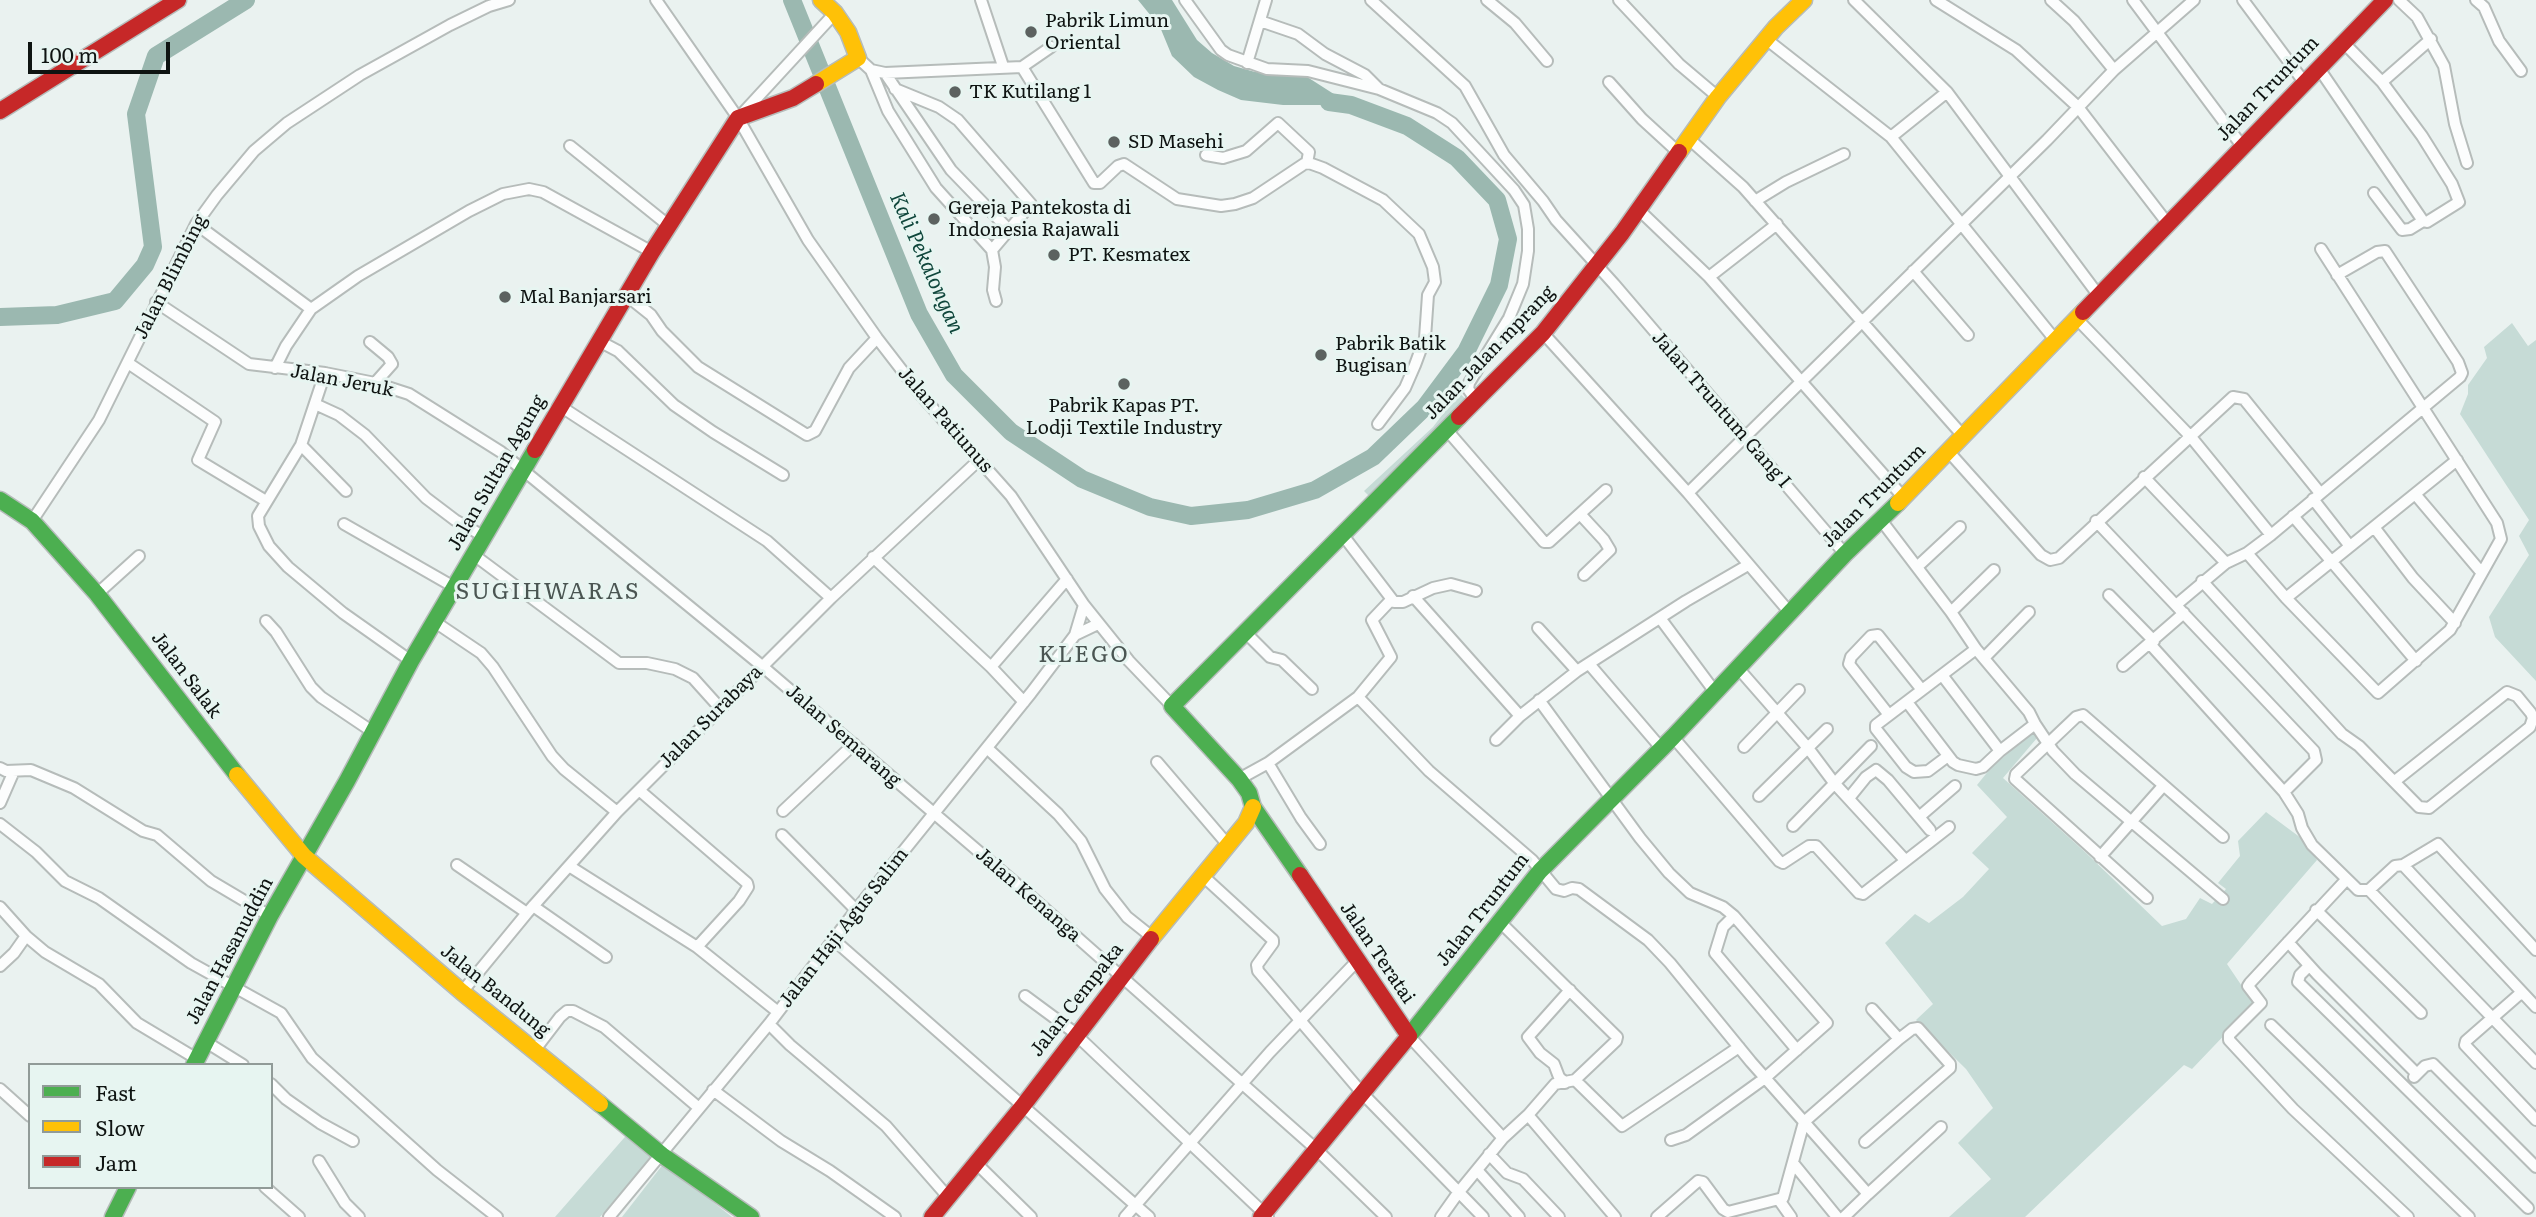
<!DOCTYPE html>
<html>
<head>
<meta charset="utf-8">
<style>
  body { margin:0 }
  #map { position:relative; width:2536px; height:1217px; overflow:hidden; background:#eaf2f0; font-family:Literata,serif }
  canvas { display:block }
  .legend { position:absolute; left:28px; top:1063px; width:245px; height:126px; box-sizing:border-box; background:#e7f5f1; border:2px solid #919b98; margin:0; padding:9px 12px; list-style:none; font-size:21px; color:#0f1412 }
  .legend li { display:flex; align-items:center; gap:14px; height:35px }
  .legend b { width:35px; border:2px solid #919b98 }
  .scale { position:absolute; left:28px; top:42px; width:142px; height:32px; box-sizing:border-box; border:4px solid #0f1412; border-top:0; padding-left:9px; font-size:21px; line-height:24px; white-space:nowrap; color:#0f1412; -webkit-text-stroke:5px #e7f5f1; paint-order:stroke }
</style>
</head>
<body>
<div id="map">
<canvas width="2536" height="1217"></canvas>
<ul class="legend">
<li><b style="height:9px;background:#4caf50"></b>Fast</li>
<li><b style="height:9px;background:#ffc107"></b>Slow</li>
<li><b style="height:9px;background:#c62828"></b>Jam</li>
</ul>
<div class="scale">100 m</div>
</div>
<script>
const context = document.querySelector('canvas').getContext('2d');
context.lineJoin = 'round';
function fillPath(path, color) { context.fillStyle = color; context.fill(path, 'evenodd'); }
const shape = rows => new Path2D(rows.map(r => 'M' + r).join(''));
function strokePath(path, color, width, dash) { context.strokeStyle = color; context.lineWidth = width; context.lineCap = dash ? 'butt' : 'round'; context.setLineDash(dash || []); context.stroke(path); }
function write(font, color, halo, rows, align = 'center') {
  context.font = font + ' Literata,serif'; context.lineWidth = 6; context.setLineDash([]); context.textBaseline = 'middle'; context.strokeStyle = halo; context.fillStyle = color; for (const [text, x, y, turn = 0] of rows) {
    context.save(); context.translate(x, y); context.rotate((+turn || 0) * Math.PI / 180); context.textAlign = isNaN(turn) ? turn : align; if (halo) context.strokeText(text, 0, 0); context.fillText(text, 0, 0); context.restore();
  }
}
const green = shape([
  [2512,323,2528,346,2536,340,2536,681,2495,637,2489,617,2529,555,2519,536,2529,520,2460,414,2468,394,2468,385,2487,358,2484,347],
  [1459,393,1469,402,1370,497,1364,491,1433,427],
  [2033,731,2037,738,2003,778,2085,852,2162,926,2186,919,2200,898,2212,904,2226,889,2218,883,2240,856,2238,841,2266,812,2301,838,2317,860,2227,964,2254,1004,2192,1069,2184,1065,2025,1217,1949,1217,1991,1179,1958,1143,1993,1108,1966,1069,1916,1020,1933,1004,1885,943,1915,914,1929,923,1963,897,1989,869,1972,853,2007,817,1977,785,1990,769],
  [631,1130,657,1152,600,1217,555,1217],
  [664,1163,732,1217,622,1217]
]);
const water = shape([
  [1138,0,1172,0,1197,40,1212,53,1234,66,1255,72,1301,73,1351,105,1283,105,1241,100,1218,90,1194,77,1172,56,1160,27]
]);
const river = shape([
  [792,0,919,314,954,375,1011,432,1082,479,1150,507,1191,516,1248,510,1315,490,1373,457,1425,407,1466,352,1499,285,1508,239,1497,200,1457,158,1407,126,1351,105,1329,102],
  [0,317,57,315,115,301,145,265,153,247,136,114,156,56,246,0]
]);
const street = shape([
  [656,0,738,118,808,240,877,338,921,395,1011,496,1084,605,1129,661,1172,706],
  [981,0,1003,66],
  [1185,0,1221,50,1228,55,1267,69,1308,71,1379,89,1437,113,1452,123,1514,190,1524,205,1528,229,1528,251,1523,284,1509,318,1469,383,1468,389,1476,400],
  [1371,0,1465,86,1504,155,1543,201,1556,220,1614,284,1845,554],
  [1487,0,1515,23,1547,61],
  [1619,0,1679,64,1718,97],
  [1854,0,1947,92,2099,296],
  [1936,0,2016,50,2078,107,2168,224],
  [2051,0,2074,21,2114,70],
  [2133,0,2242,146],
  [2243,0,2304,82],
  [2399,0,2417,17,2444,66,2455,124,2467,163],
  [2476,0,2484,7,2499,41,2521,71],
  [1260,21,1298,34,1325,54,1365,75,1379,89],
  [1766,39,1891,137,2056,341],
  [858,58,871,70,885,73,1022,67,1094,183,1100,183,1118,166,1124,164,1177,199,1221,206,1235,204,1253,198,1304,164,1309,163,1323,168,1383,200,1419,234,1433,267,1435,282,1428,295,1425,338,1415,365,1405,388,1378,424],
  [1247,63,1266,0],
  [1022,67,1051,47],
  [2318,67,2423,221,2427,222,2459,202,2452,184,2422,136,2382,82,2343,42],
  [871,70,888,111,936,188,992,250],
  [885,73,951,170,1010,231],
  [1609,82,1642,119,1678,152],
  [2382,82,2431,39],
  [895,89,939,107,958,120,1031,204,992,250,995,267,993,290,996,301],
  [742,114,835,13],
  [1891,137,1947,92],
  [1688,138,1743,187,1964,437],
  [570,146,668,225],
  [1206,155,1223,158,1246,151,1278,123,1309,152,1307,163],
  [2374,193,2402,230,2410,229,2423,221],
  [1755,201,1786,182,1844,154],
  [1638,209,1709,277,1904,498],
  [196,224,311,309],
  [1913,271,1968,335],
  [1709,277,1777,224],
  [626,295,651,315,662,331,698,367,807,435,815,431,849,368,877,338],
  [156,302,249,364,325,373,375,383,409,394,501,452,762,666,1026,892,1316,1149,1386,1217],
  [2077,319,2191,437,2271,535],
  [1543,333,1688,493,1791,614],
  [599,341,618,351,674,405,713,432,783,475],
  [370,342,388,357,392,364,375,383],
  [128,363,215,422,198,460,266,501],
  [275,368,286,346,311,309,358,276,469,211,503,194,529,189,543,192,652,252],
  [325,373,301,445,258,516,259,526,269,546,288,567,343,613,411,661],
  [315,404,339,415,365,435,426,498,455,520,485,537],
  [560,406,767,541,831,598],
  [1446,429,1544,542,1549,542,1606,490],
  [301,445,346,491],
  [1949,452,2041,555,2050,560,2059,558,2233,397,2244,399,2320,493],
  [2144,477,2226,563],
  [1688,493,2047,140,2114,70,2194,0],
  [2415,494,2481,572],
  [2313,499,2349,545],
  [1580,514,1604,540,1610,550,1584,575],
  [2293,516,2416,661],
  [1881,520,1951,612,1976,649,2029,712,2035,724,2000,751,1942,675],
  [32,521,99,420,196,224,217,195,254,151,287,123,360,75,450,25,489,6,509,0],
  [2096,521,2314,751,2316,760,2284,792],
  [344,524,454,587],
  [2374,527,2413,578,2455,623],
  [1342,534,1394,602,1403,602,1433,588,1451,584,1476,591],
  [2247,553,2286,598,2378,693,2450,630,2501,539,2497,523,2321,249],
  [474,555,619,663,647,663,675,669,693,678,720,708],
  [873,557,991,667,1024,702],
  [1917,567,1960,527],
  [2202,581,2342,734,2359,746,2419,807,2429,808,2530,727,2533,718,2531,713,2517,696,2507,692,2395,781],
  [97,594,139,556],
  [2109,595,2154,641],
  [1413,596,1520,716,1577,671,1686,601,1748,565],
  [2286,598,2457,460],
  [2176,605,2226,563,2247,553,2271,535,2460,377,2462,373,2458,362,2385,251,2377,252,2337,275],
  [1951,612,1994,570],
  [1660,618,1715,692],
  [266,621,276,632,311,687,321,697,373,732],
  [435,622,481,653,493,667,552,756,564,769,617,812],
  [1538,628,1577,671],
  [1245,632,1270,657,1282,660,1312,689],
  [1075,635,1098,624],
  [2150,644,2284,792,2298,814,2302,828,2312,845,2354,886,2358,890,2369,890,2395,866,2403,865,2438,844,2536,950],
  [1984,658,2029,612],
  [1590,665,1661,748],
  [2123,666,2184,613],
  [991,667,1067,579],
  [1738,668,1808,748,1835,784,1905,860],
  [1358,697,1391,657,1372,620,1391,600],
  [1539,700,1640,838,1669,873,1690,893,1723,907,1734,916,1723,927,1715,953,1797,1050],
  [1907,702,1953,762,1958,765,1976,769,1983,767,2000,751],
  [1889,715,1849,664,1851,657,1871,636,1878,635,1922,690],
  [2035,724,2053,751,2075,774,2223,899],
  [1673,737,1779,861,1783,863,1809,846,1816,846,1859,893,1863,894,1949,827],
  [1496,740,1520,716],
  [1744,747,1799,690],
  [987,748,1058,814,1081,841,1105,889,1127,917,1152,937],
  [1948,756,1928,771,1914,772,1906,767,1876,729,1876,725,1976,649],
  [1157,762,1228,845],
  [1268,763,1301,818,1320,844],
  [0,768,6,771,31,770,74,788,143,831,157,835,211,881,270,916],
  [1239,779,1268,763,1358,697,1429,771,1532,860,1556,889,1564,891,1572,888,1579,889,1648,940,1670,963,1751,1062,1868,1194,1844,1217],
  [639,790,747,883,748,887,739,901,697,947],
  [1759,796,1827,729],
  [1849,798,1866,777,1876,770,1888,780,1930,830],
  [0,803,14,771],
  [783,811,854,744],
  [1919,817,1955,786],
  [0,824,36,852,65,881,99,898,191,963,281,1013,312,1058,437,1170,497,1217],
  [1793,826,1871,746],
  [782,835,856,910],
  [2100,857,2163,786],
  [457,865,527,913],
  [2403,865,2536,1007],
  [569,866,697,947,778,1012],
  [1203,876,1273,940,1273,943,1257,965,1258,971,1362,1093,1483,1217],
  [2346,880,2250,983,2248,986,2261,1003,2229,1035,2229,1040,2293,1109,2408,1217],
  [2369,890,2536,1063],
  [2147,898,2015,779,2016,774,2076,717,2083,715,2223,837],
  [533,906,606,957],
  [0,907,26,936,14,953,0,966],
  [2316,910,2421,1013],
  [1500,922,1617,1037,1616,1041,1575,1080,1555,1084,1528,1115],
  [26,936,45,952,99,984,137,1023,197,1059],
  [834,940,1149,1217],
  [2288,942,2317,974,2417,1074],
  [2309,966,2300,975,2298,982,2528,1208],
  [462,992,527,913,617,812,831,598,979,460],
  [2522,992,2466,1041,2465,1045,2536,1120],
  [1025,996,1071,1030,1268,1217],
  [769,1024,790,1045,886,1126,948,1197],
  [2271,1025,2469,1217],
  [1409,1036,1503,1138],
  [206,1042,243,1065],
  [534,1051,560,1017,567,1011,573,1011,604,1027,699,1108],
  [2414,1077,2425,1066,2433,1064,2536,1167],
  [1575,1080,1622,1126,1739,1047],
  [1565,1083,1559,1077,1554,1064,1540,1053,1528,1037,1570,990],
  [271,1084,286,1099,320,1123,353,1141],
  [0,1089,30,1116],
  [713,1090,781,1141,830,1171,895,1217],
  [1671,1140,1686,1135,1765,1078,1827,1023,1734,916],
  [1865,1142,1950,1068,1950,1064,1918,1028,1912,1029,1899,1039],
  [1489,1154,1507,1173,1523,1179,1559,1217],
  [319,1161,345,1203,359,1217],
  [976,1163,1031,1217],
  [1793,1163,1837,1217],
  [1477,1170,1519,1217],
  [265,1187,299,1217],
  [1868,1194,1941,1127],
  [1779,1200,1791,1217],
  [609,1217,769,1024,856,910,1031,693,1075,635,1084,605],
  [1125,1217,1270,1052,1357,961],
  [1441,1217,1458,1193,1503,1138,1528,1115,1615,1217],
  [1657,1217,1698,1181,1703,1182,1723,1209,1728,1212,1783,1198,1804,1122,1899,1039,1872,1009]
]);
const fast = shape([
  [0,500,32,521,97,594,237,775],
  [1300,875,1253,807,1249,793,1239,779,1172,706,1459,417],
  [1409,1036,1540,871,1673,737,1845,554,1898,503],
  [194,1065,270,916,347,781,411,661,535,450],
  [600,1104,662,1155,751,1217],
  [113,1217,128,1187]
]);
const slow = shape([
  [816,84,858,58,848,32,835,13,821,0],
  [1679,152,1718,97,1776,27,1804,0],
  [1898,503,2083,312],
  [237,775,304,856,462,992,600,1104],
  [1151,939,1246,823,1253,807]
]);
const jam = shape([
  [0,111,178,0],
  [2083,312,2385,0],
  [1459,417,1543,333,1622,233,1679,152],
  [535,450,652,252,738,118,793,98,816,84],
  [932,1217,1022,1107,1151,939],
  [1261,1217,1409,1036,1300,875]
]);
const markers = [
  [1031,32,7,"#5c6260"],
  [955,92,7,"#5c6260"],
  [1114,142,7,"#5c6260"],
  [934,219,7,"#5c6260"],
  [1054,255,7,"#5c6260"],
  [505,297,7,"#5c6260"],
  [1321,355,7,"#5c6260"],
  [1124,384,7,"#5c6260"]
];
const poiNames = [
  ["Pabrik Limun",1045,21],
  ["Oriental",1045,43],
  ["TK Kutilang 1",969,92],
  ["SD Masehi",1128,142],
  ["Gereja Pantekosta di",948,208],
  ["Indonesia Rajawali",948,230],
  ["PT. Kesmatex",1068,255],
  ["Mal Banjarsari",519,297],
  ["Pabrik Batik",1335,344],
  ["Bugisan",1335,366],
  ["Pabrik Kapas PT.",1124,406,"center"],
  ["Lodji Textile Industry",1124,428,"center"]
];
const streetNames = [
  ["Jalan Truntum",2268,89,-46],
  ["Jalan Blimbing",171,277,-63],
  ["Jalan Jalan mprang",1490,353,-46],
  ["Jalan Jeruk",342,381,11],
  ["Jalan Truntum Gang I",1721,410,49],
  ["Jalan Patiunus",945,420,49],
  ["Jalan Sultan Agung",497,473,-60],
  ["Jalan Truntum",1874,496,-45],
  ["Jalan Salak",186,675,53],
  ["Jalan Surabaya",711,717,-45],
  ["Jalan Semarang",843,736,41],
  ["Jalan Kenanga",1028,895,41],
  ["Jalan Truntum",1483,910,-52],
  ["Jalan Haji Agus Salim",844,928,-52],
  ["Jalan Hasanuddin",230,951,-62],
  ["Jalan Teratai",1377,953,56],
  ["Jalan Bandung",495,991,39],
  ["Jalan Cempaka",1077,1000,-52]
];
const waterNames = [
  ["Kali Pekalongan",926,263,66]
];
const quarterNames = [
  ["SUGIHWARAS",548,592],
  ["KLEGO",1084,655]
];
fillPath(green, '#c6dbd6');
fillPath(water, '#9bb8b0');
strokePath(river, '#9bb8b0', 18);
strokePath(street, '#b6bcba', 14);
strokePath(fast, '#b6bcba', 19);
strokePath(slow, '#b6bcba', 19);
strokePath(jam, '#b6bcba', 19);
strokePath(street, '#fcfdfd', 10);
strokePath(fast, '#4caf50', 16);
strokePath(slow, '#ffc107', 16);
strokePath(jam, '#c62828', 16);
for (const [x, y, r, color] of markers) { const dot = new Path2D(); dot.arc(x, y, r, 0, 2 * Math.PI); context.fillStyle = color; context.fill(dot); strokePath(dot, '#e7f5f1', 2.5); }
write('19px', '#0f1412', '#e7f5f1', poiNames, 'left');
write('19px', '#0f1412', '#e7f5f1', streetNames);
write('italic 21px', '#10473c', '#e7f5f1', waterNames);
context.letterSpacing = '2px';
write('23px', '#4a5552', '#e7f5f1', quarterNames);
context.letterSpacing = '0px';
</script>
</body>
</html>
